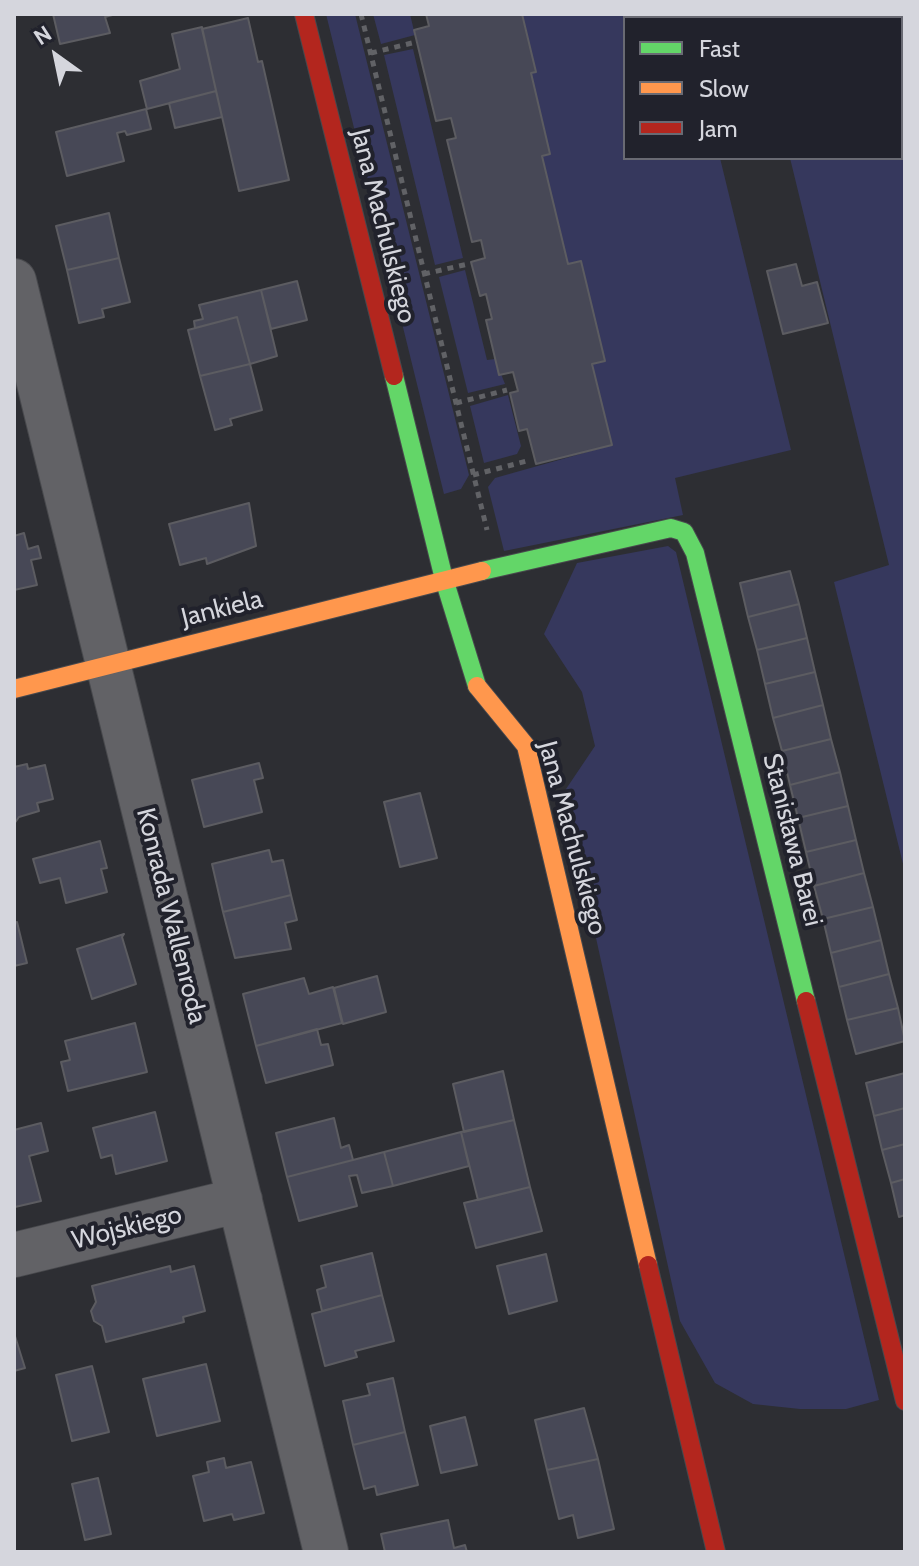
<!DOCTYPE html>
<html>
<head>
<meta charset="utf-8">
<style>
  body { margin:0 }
  #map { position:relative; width:919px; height:1566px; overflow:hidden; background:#2d2e33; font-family:Cabin,sans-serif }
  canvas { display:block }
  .frame { position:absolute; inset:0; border:16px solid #d5d6dd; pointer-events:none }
  .legend { position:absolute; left:623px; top:16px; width:280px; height:144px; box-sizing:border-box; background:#21222c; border:2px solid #696a73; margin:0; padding:10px 14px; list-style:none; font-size:24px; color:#d5d6dd }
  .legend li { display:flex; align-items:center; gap:16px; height:40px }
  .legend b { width:40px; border:2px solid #696a73 }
  .north { position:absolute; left:16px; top:16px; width:80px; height:80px; -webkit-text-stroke:6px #21222c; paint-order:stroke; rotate:327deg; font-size:22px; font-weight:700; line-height:32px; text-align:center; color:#d5d6dd }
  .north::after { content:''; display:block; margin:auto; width:28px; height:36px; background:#d5d6dd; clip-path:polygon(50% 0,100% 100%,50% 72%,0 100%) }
</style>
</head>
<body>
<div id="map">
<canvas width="919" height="1566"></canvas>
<div class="frame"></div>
<ul class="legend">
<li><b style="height:10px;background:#63d668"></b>Fast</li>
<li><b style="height:10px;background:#ff974d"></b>Slow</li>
<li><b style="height:10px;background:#b3261e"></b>Jam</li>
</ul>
<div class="north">N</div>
</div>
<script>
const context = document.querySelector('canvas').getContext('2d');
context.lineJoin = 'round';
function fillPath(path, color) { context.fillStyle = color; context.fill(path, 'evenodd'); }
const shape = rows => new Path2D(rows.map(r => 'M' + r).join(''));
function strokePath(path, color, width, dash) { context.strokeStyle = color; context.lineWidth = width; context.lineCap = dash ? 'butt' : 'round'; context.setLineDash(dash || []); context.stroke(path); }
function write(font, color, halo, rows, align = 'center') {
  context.font = font + ' Cabin,sans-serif'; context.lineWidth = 8; context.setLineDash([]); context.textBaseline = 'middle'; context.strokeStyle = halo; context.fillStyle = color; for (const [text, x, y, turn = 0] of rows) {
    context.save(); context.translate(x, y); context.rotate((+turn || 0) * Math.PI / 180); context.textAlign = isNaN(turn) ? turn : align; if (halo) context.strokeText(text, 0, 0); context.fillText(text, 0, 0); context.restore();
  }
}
const green = shape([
  [326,14,355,14,469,475,461,489,444,494],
  [373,14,410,14,415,35,381,44],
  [522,14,685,14,686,18,625,18,625,158,720,158,791,450,675,478,683,515,504,551,488,487,495,478,612,445,592,364,605,360,581,261,568,264,542,156,550,153,531,73],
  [866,14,905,14,905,872,834,582,889,565,790,158,901,158,901,18,852,18],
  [413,49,463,258,435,265,384,55],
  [465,270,487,360,495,359,505,384,468,393,439,277],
  [508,395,521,446,517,454,484,463,470,406],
  [668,546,676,552,879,1400,846,1409,800,1409,753,1404,715,1383,680,1321,564,792,595,746,582,692,544,634,577,563]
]);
const building = shape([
  [53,14,116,14,105,17,110,33,60,44,53,14],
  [426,14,522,14,536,72,531,73,550,154,542,156,568,264,581,261,605,361,592,364,612,445,536,464,527,429,519,431,510,393,518,391,513,372,499,375,486,320,492,319,486,294,480,296,471,262,485,258,481,240,472,242,447,140,456,138,451,118,436,121,414,30,429,26,426,14],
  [248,18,258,62,262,61,289,180,239,191,202,29,248,18],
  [202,27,216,91,147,109,140,81,180,69,172,34,202,27],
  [216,91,222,117,175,128,169,103,216,91],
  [146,109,151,129,127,135,125,131,117,133,124,161,67,176,56,132,146,109],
  [109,213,119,258,67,270,56,226,109,213],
  [119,258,130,302,102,309,104,317,79,323,67,270,119,258],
  [796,264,802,286,817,282,828,323,783,334,767,271,796,264],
  [297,281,307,320,271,329,261,290,297,281],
  [261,290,277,356,250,364,237,317,195,328,194,321,203,319,199,305,261,290],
  [237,317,250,364,200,376,188,330,237,317],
  [250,364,262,410,230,419,232,425,215,430,200,376,250,364],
  [249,503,256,546,207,564,206,558,180,565,169,524,249,503],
  [24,533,28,549,38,546,41,558,31,560,37,585,14,590,14,536,24,533],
  [790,571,799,604,748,617,740,583,790,571],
  [799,604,807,638,757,650,748,617,799,604],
  [807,638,815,672,765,684,757,650,807,638],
  [815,672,823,705,773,718,765,684,815,672],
  [823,705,831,739,782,751,773,718,823,705],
  [831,739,840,772,790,785,782,751,831,739],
  [259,763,263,778,254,780,262,812,204,827,192,780,259,763],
  [27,764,28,769,45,765,53,799,37,803,39,811,19,817,14,824,14,767,27,764],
  [840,772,848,806,798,818,790,785,840,772],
  [420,793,437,858,400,867,384,802,420,793],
  [848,806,856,840,806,852,798,818,848,806],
  [856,840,864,873,814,886,806,852,856,840],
  [100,841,107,868,101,869,107,892,66,903,60,878,40,883,33,859,100,841],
  [269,850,272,862,283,860,291,895,223,912,212,864,269,850],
  [864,873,873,907,823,919,814,886,864,873],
  [291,895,297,920,285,923,291,949,235,958,223,912,291,895],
  [873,907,881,940,831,953,823,919,873,907],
  [17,922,27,963,14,966,14,923,17,922],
  [124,934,122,937,136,984,92,999,77,949,124,934],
  [881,940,889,974,839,987,831,953,881,940],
  [889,974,898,1008,847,1020,839,987,889,974],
  [377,976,386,1012,343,1024,334,988,377,976],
  [304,978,309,994,333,987,342,1023,256,1046,243,994,304,978],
  [898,1008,905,1041,856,1054,847,1020,898,1008],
  [135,1023,147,1072,68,1091,61,1062,70,1060,65,1041,135,1023],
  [317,1029,321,1045,328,1044,333,1065,266,1083,256,1046,317,1029],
  [503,1071,514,1120,464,1132,453,1084,503,1071],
  [905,1073,905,1108,874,1116,866,1083,905,1073],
  [905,1108,905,1144,882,1150,874,1116,905,1108],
  [155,1112,167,1161,116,1174,112,1155,101,1158,93,1128,155,1112],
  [334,1118,341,1148,349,1145,353,1160,287,1177,276,1133,334,1118],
  [514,1120,530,1187,478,1200,461,1132,514,1120],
  [41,1123,48,1151,29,1156,41,1201,15,1207,14,1130,41,1123],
  [461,1132,469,1166,393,1186,384,1152,461,1132],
  [905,1144,905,1179,891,1183,882,1150,905,1144],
  [384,1152,393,1186,362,1193,357,1175,349,1176,357,1206,299,1221,287,1177,384,1152],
  [905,1179,905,1215,899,1217,891,1183,905,1179],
  [530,1187,542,1231,476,1248,464,1203,530,1187],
  [372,1253,382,1295,322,1311,317,1290,326,1287,321,1266,372,1253],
  [546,1254,557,1301,509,1314,497,1266,546,1254],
  [170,1266,171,1272,194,1266,205,1311,183,1317,184,1322,106,1342,102,1326,94,1321,91,1311,96,1302,92,1286,170,1266],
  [382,1295,394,1341,355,1351,357,1357,325,1366,312,1314,382,1295],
  [14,1333,25,1368,14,1371,14,1333],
  [206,1364,220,1421,157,1436,143,1379,206,1364],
  [92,1366,109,1432,72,1441,56,1375,92,1366],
  [393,1378,405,1432,353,1445,343,1401,370,1395,367,1384,393,1378],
  [584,1408,598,1459,547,1470,535,1420,584,1408],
  [465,1417,477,1465,441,1473,430,1426,465,1417],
  [405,1432,418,1485,377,1495,375,1486,364,1489,353,1445,405,1432],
  [224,1458,226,1468,251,1462,264,1513,234,1520,232,1514,204,1521,193,1476,209,1472,207,1462,224,1458],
  [598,1459,614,1529,578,1538,573,1515,559,1519,547,1470,598,1459],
  [98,1478,111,1534,85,1540,72,1484,98,1478],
  [448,1520,454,1548,465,1545,467,1552,385,1552,381,1534,448,1520]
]);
const path = shape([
  [361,14,487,530],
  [371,53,412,43],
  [424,274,468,264],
  [456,403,507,390],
  [473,475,527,461]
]);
const street = shape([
  [14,281,326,1552],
  [14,1255,240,1200]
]);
const fast = shape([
  [394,376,444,579,477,686],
  [482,571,671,528,684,532,695,553,806,1001]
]);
const slow = shape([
  [477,686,526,746,648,1265],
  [14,689,482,571]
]);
const jam = shape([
  [304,14,394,376],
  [806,1001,905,1401],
  [648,1265,716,1552]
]);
const streetNames = [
  ["Jana Machulskiego",383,226,76],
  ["Jankiela",222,609,-14],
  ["Jana Machulskiego",572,838,75],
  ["Stanisława Barei",792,840,76],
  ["Konrada Wallenroda",171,916,76],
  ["Wojskiego",127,1228,-14]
];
fillPath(green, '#36385d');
fillPath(building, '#474856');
strokePath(building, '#5c5c61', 2);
strokePath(street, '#48494d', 46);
strokePath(fast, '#48494d', 20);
strokePath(slow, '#48494d', 20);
strokePath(jam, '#48494d', 20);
strokePath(path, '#616266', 5, [6, 6]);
strokePath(street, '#626266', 44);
strokePath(fast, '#63d668', 18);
strokePath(slow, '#ff974d', 18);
strokePath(jam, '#b3261e', 18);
write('26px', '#d5d6dd', '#21222c', streetNames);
</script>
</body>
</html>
